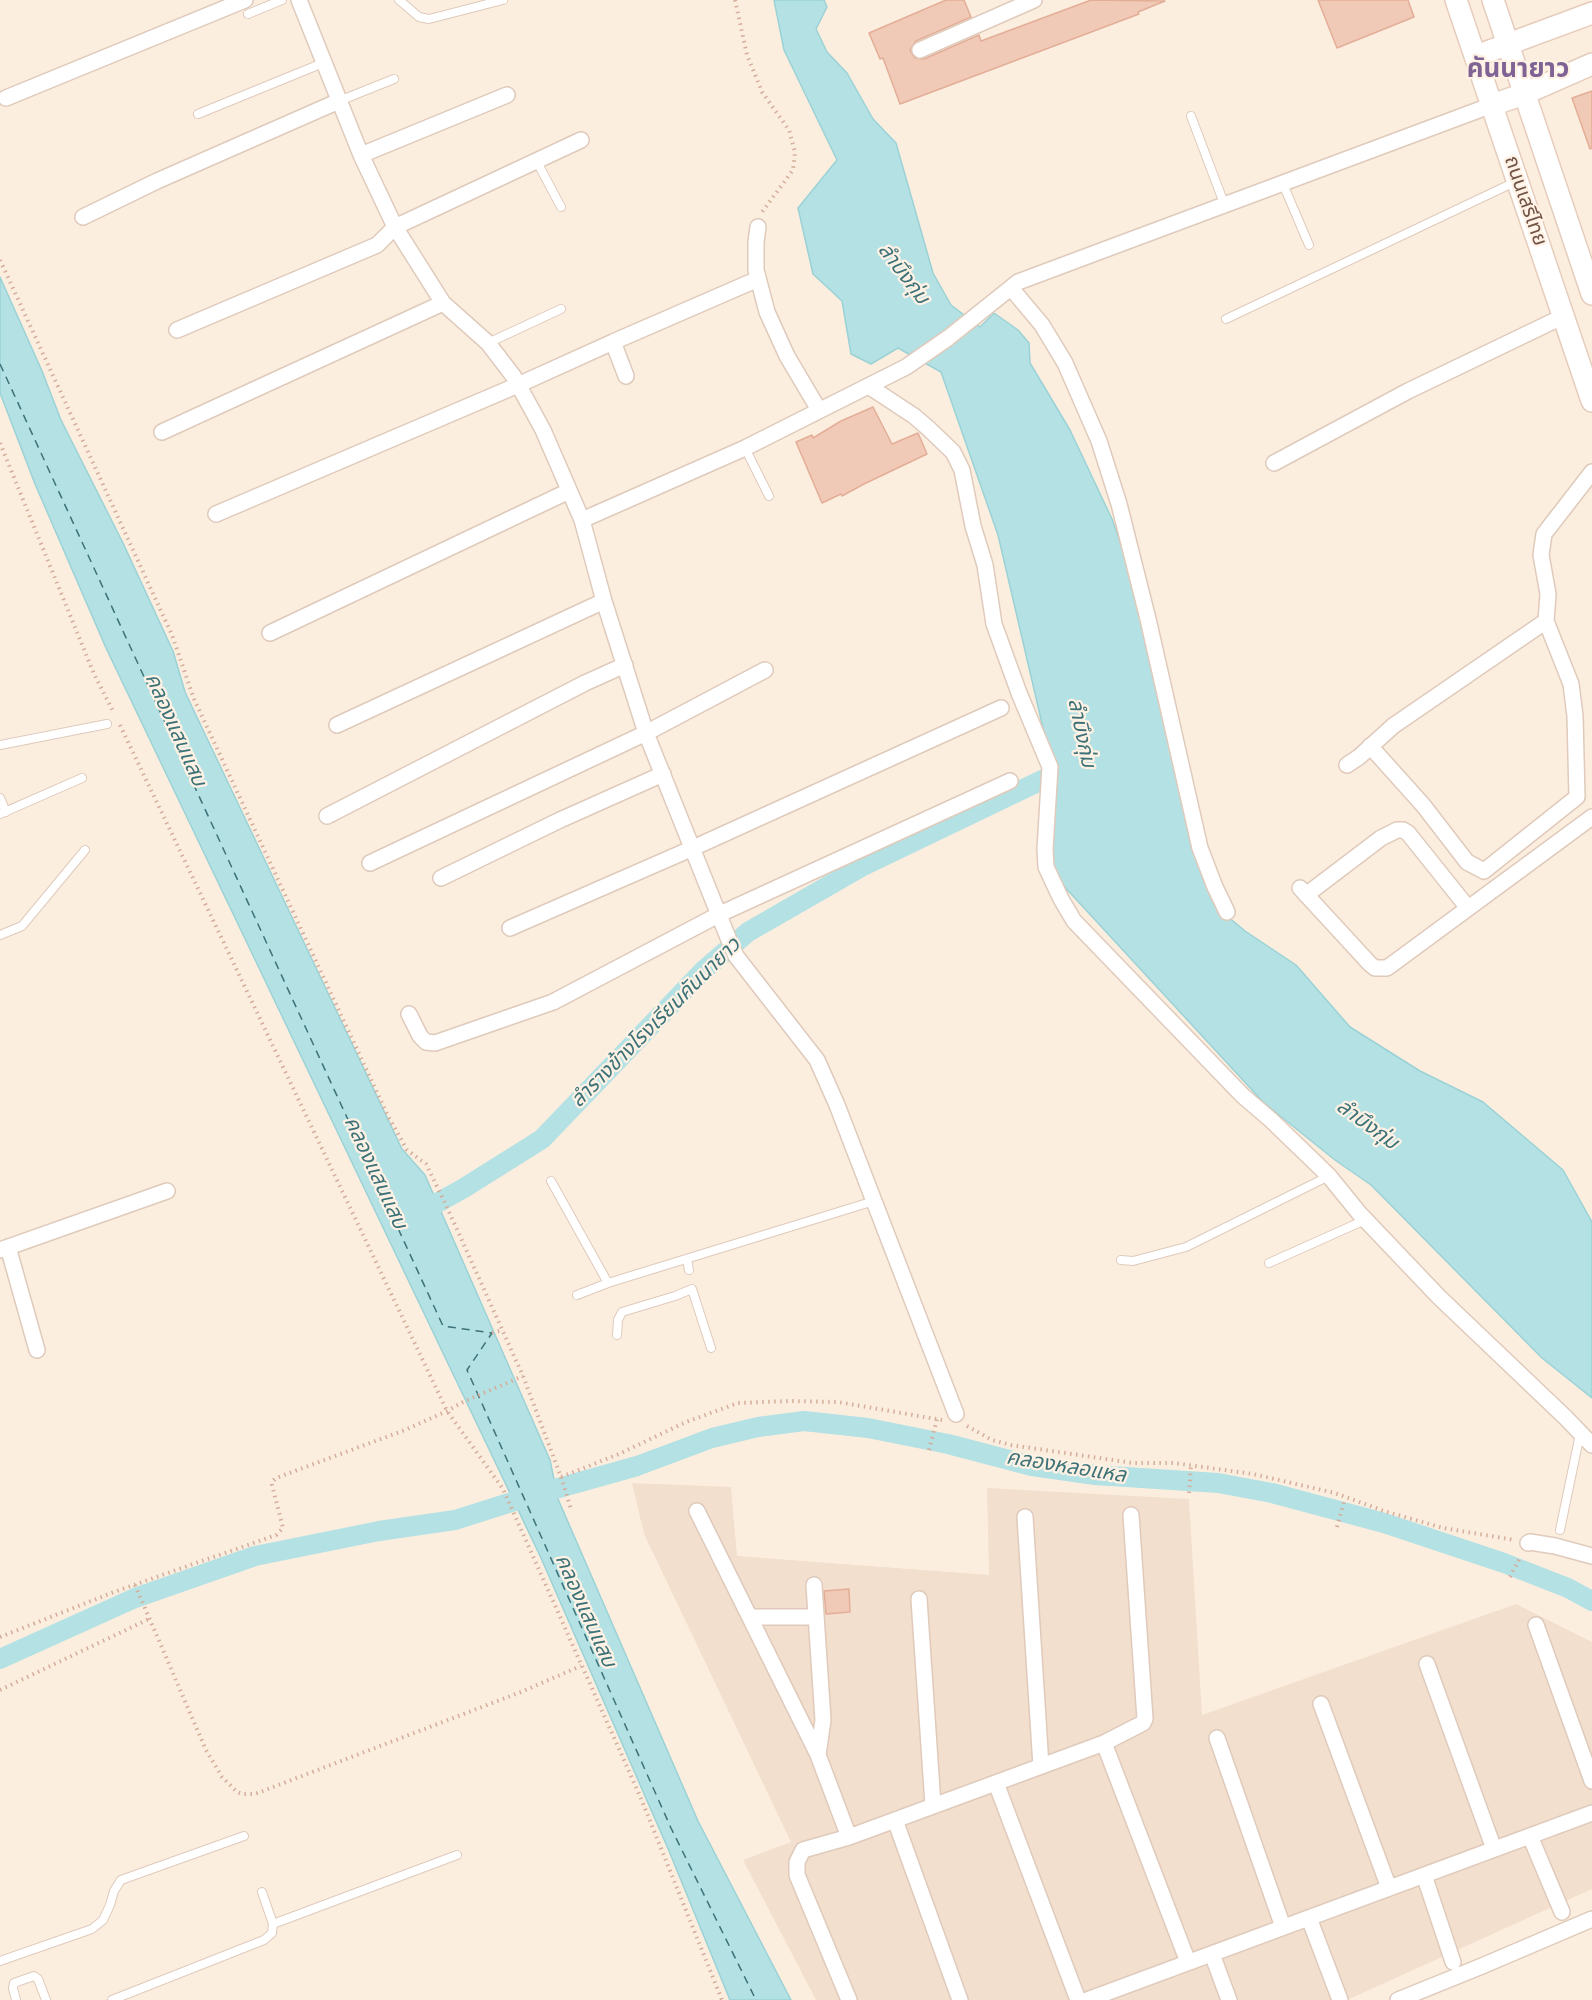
<!DOCTYPE html>
<html>
<head>
<meta charset="utf-8">
<style>
  body { margin:0 }
  canvas { display:block; background:#fceedf }
</style>
</head>
<body>
<canvas width="1592" height="2000"></canvas>
<script>
const context = document.querySelector('canvas').getContext('2d');
context.lineJoin = 'round';
function fillPath(path, color) { context.fillStyle = color; context.fill(path, 'evenodd'); }
const shape = rows => new Path2D(rows.map(r => 'M' + r).join(''));
function strokePath(path, color, width, dash) { context.strokeStyle = color; context.lineWidth = width; context.lineCap = dash ? 'butt' : 'round'; context.setLineDash(dash || []); context.stroke(path); }
function write(font, color, halo, rows, align = 'center') {
  context.font = font + ' "Space Grotesk","Noto Sans Thai",sans-serif'; context.lineWidth = 4.5; context.setLineDash([]); context.textBaseline = 'middle'; context.strokeStyle = halo; context.fillStyle = color; for (const [text, x, y, turn = 0] of rows) {
    context.save(); context.translate(x, y); context.rotate((+turn || 0) * Math.PI / 180); context.textAlign = isNaN(turn) ? turn : align; if (halo) context.strokeText(text, 0, 0); context.fillText(text, 0, 0); context.restore();
  }
}
const residential = shape([
  [632,1483,731,1487,737,1556,989,1575,987,1488,1189,1499,1202,1715,1516,1604,1592,1642,1592,1889,1347,2000,816,2000,743,1860,791,1842,644,1534]
]);
const water = shape([
  [774,0,824,0,827,7,816,29,827,52,847,73,873,119,896,143,933,273,951,305,980,327,994,313,1018,330,1029,343,1030,363,1070,430,1112,519,1139,595,1221,911,1245,931,1296,965,1350,1027,1420,1071,1483,1102,1563,1170,1592,1222,1592,1398,1542,1358,1371,1185,1335,1160,1264,1103,1049,870,1047,745,998,535,941,372,898,348,871,364,851,354,842,301,813,274,798,208,837,160,784,50,774,0],
  [0,277,42,371,61,420,123,543,173,651,185,692,402,1149,425,1175,550,1460,558,1499,698,1821,791,2000,730,2000,669,1851,541,1558,106,648,35,484,0,393,0,277]
]);
const canal = shape([
  [414,1216,464,1188,542,1139,705,969,748,932,861,867,1065,769],
  [0,1659,135,1598,255,1556,379,1531,455,1520,534,1495,637,1466,712,1438,758,1427,804,1421,868,1428,948,1444,1032,1466,1095,1475,1218,1483,1272,1493,1384,1523,1504,1563,1568,1588,1592,1601]
]);
const ferry = shape([
  [0,364,443,1326,492,1333,467,1370,671,1828,756,2000]
]);
const building = shape([
  [946,0,964,0,971,17,916,41,910,50,915,58,924,59,979,35,981,41,1091,0,1165,1,1138,12,1139,14,900,104,883,58,880,59,869,33,946,0],
  [1318,0,1408,0,1414,17,1337,48,1318,0],
  [1592,91,1592,148,1590,149,1572,98,1592,91],
  [873,407,892,444,918,433,927,454,864,484,842,496,841,494,822,503,796,442,812,435,813,438,841,421,873,407],
  [849,1589,850,1612,826,1614,824,1591,849,1589]
]);
const path = shape([
  [735,0,747,55,754,72,762,92,789,130,795,152,793,170,762,212],
  [0,260,172,635,194,699,388,1116,407,1150,426,1164,446,1205,523,1376,561,1477,619,1454,686,1422,738,1403,790,1401,838,1402,942,1420],
  [0,443,94,674,114,713],
  [120,725,447,1411,503,1489,640,1796,722,2000],
  [492,1333,503,1330],
  [967,1426,992,1440,1011,1445,1133,1463,1174,1463,1253,1474,1335,1493,1384,1511,1443,1528,1514,1540],
  [929,1450,937,1419],
  [561,1477,571,1509],
  [1189,1493,1191,1465],
  [1337,1527,1345,1498],
  [1510,1577,1521,1556],
  [135,1585,206,1750,222,1777,237,1792,242,1794,255,1794,521,1692,581,1666],
  [0,1637,114,1592,276,1535,283,1528,272,1485,272,1482,276,1478,405,1430,447,1411,463,1402,523,1376],
  [0,1690,149,1619]
]);
const lane = shape([
  [399,0,419,17,429,19,503,0],
  [248,14,282,0],
  [339,101,394,79],
  [198,114,323,63],
  [1191,116,1225,206],
  [536,160,561,207],
  [1283,184,1309,245],
  [1226,319,1517,181],
  [488,343,561,309],
  [745,448,769,496],
  [0,745,107,724],
  [0,798,6,812],
  [0,814,82,778],
  [0,935,22,926,85,850],
  [551,1181,608,1283],
  [687,1259,689,1270],
  [1121,1260,1133,1261,1186,1247,1329,1176],
  [1269,1263,1365,1220],
  [577,1295,608,1283,874,1201],
  [617,1335,618,1320,622,1312,675,1296,692,1289,711,1348],
  [1560,1530,1580,1434],
  [273,1924,457,1855],
  [0,1961,92,1929,103,1920,110,1905,114,1891,121,1880,244,1836],
  [16,2000,13,1988,14,1983,34,1976,38,1979,46,2000],
  [112,2000,264,1940,272,1933,273,1924,262,1892]
]);
const street = shape([
  [299,0,361,155,395,227,443,303,488,343,514,377,543,430,582,520,604,601,646,733,729,940,736,956,817,1060,837,1105,956,1414],
  [920,50,1034,0],
  [6,98,245,0],
  [361,155,507,95],
  [83,217,157,181,339,101],
  [758,227,756,242,756,270,767,312,787,356,819,410],
  [1011,288,1042,325,1065,363,1099,441,1119,504,1148,619,1200,848,1215,887,1227,912],
  [177,330,377,245,395,227,581,140],
  [613,342,758,279],
  [870,387,914,416,928,428,953,452,962,470,973,526,985,565,994,624,1019,693,1050,767,1045,849,1046,867,1061,899,1074,921,1243,1096,1271,1120,1329,1176,1359,1213,1439,1297,1566,1418,1592,1445],
  [162,432,443,303],
  [1274,463,1408,391,1564,316],
  [216,514,518,385,613,342,626,376],
  [582,520,745,448,906,367,948,338,1018,282,1492,105],
  [270,633,569,491],
  [337,725,604,601],
  [1370,746,1423,805,1467,862,1484,871,1577,797,1575,716,1571,684,1546,621],
  [1347,765,1359,757,1393,726,1546,621,1548,594,1541,555,1544,534,1592,472],
  [327,816,585,683,625,665],
  [370,863,646,733,765,670],
  [441,878,560,820,663,774],
  [1300,888,1370,964,1375,968,1387,968,1592,817],
  [1306,895,1381,838,1397,830,1403,830,1408,833,1468,908],
  [510,928,693,848,1001,708],
  [409,1014,420,1036,426,1042,435,1043,553,1002,720,914,1010,781],
  [8,1247,37,1350],
  [0,1250,167,1191],
  [697,1511,818,1755,849,1837,803,1850,797,1862,797,1875,849,2000],
  [1025,1517,1041,1766],
  [1528,1543,1530,1542,1555,1546,1592,1556],
  [814,1585,823,1720,818,1755],
  [919,1599,933,1805],
  [750,1617,816,1617],
  [1536,1625,1592,1781],
  [1427,1664,1494,1849],
  [1321,1704,1389,1888],
  [1217,1738,1283,1927],
  [1104,1743,1188,1962],
  [996,1783,1078,2000],
  [895,1820,960,2000],
  [1530,1836,1562,1912],
  [849,1837,1104,1743,1143,1723,1145,1719,1131,1515],
  [1424,1875,1453,1962],
  [1309,1918,1340,2000],
  [1212,1954,1229,2000],
  [1087,2000,1592,1813],
  [1398,2000,1482,1966,1592,1919]
]);
const secondary = shape([
  [1456,0,1592,401],
  [1493,0,1592,294],
  [1476,56,1592,13],
  [1492,105,1524,94,1592,64]
]);
const streetNames = [
  ["ถนนเสรีไทย",1525,201,71]
];
const waterNames = [
  ["ลำบึงกุ่ม",903,274,53],
  ["คลองแสนแสบ",175,730,66],
  ["ลำบึงกุ่ม",1081,733,78],
  ["ลำรางข้างโรงเรียนคันนายาว",656,1023,-45],
  ["ลำบึงกุ่ม",1367,1125,36],
  ["คลองแสนแสบ",375,1173,65],
  ["คลองหลอแหล",1066,1467,9],
  ["คลองแสนแสบ",585,1611,66]
];
const districtNames = [
  ["คันนายาว",1518,70]
];
fillPath(residential, '#f3dfcd');
fillPath(water, '#b4e1e4');
strokePath(water, '#9bd2d6', 1.5);
strokePath(canal, '#b4e1e4', 20);
strokePath(ferry, '#3c7278', 1.5, [8, 6]);
fillPath(building, '#f1c9b7');
strokePath(building, '#e3ae97', 1.5);
strokePath(lane, '#dfcabb', 10);
strokePath(street, '#dfcabb', 18);
strokePath(secondary, '#e6ccbb', 24);
strokePath(path, '#d5ad9b', 4, [1.5, 4.5]);
strokePath(lane, '#fff', 8);
strokePath(street, '#fff', 15);
strokePath(secondary, '#fff', 21);
write('20px', '#715347', '#fff2e5', streetNames);
write('italic 21px', '#3c7278', '#fff2e5', waterNames);
write('bold 26px', '#806395', '#fff2e5', districtNames);
</script>
</body>
</html>
